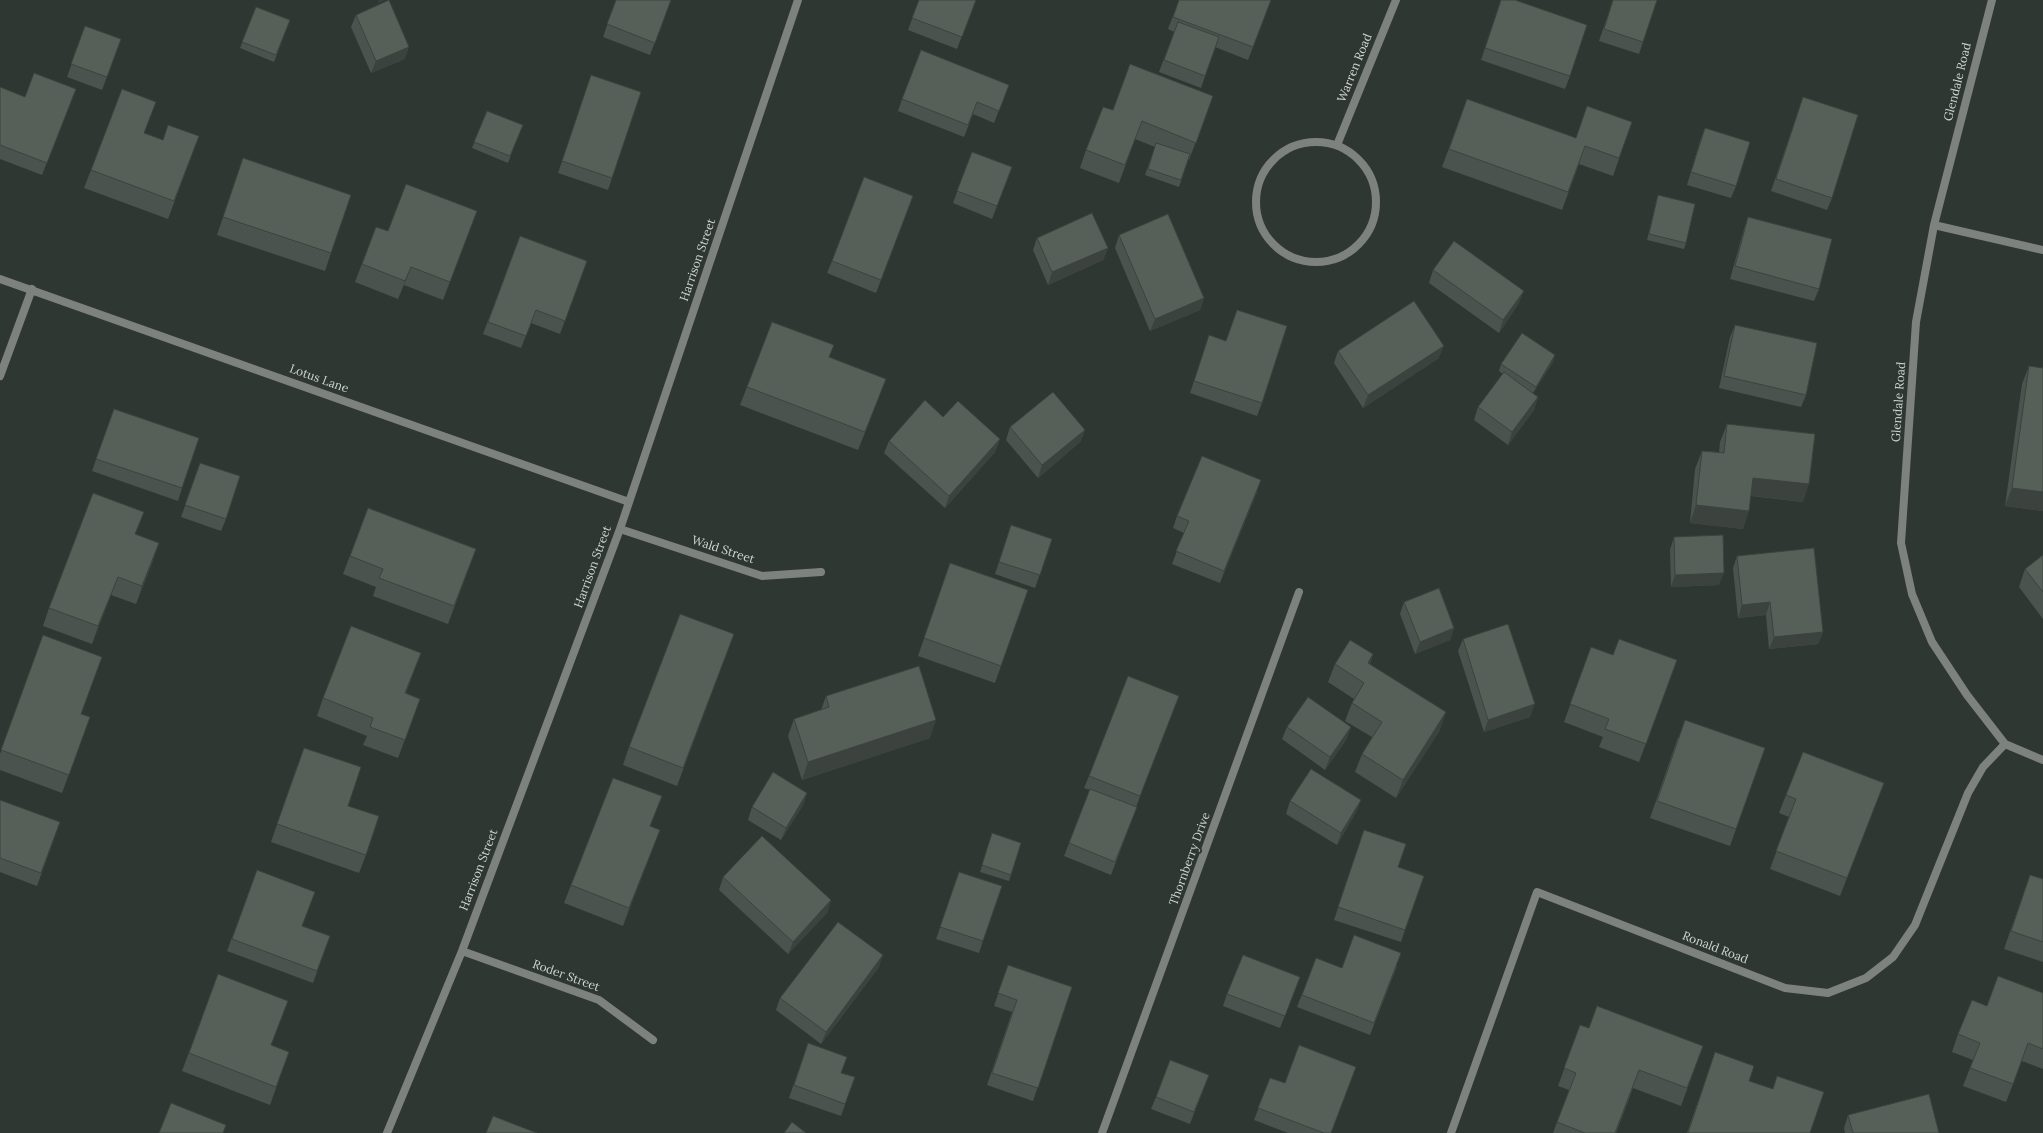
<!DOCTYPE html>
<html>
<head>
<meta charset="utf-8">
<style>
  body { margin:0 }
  canvas { display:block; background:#2e3731 }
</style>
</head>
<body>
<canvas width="2043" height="1133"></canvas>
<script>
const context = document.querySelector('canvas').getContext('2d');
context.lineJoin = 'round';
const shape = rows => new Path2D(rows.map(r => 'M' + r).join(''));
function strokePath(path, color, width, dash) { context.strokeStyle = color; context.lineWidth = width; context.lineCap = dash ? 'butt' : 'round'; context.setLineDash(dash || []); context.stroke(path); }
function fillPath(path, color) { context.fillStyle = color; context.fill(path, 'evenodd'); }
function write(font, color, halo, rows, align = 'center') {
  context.font = font + ' Lora,serif'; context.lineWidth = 4; context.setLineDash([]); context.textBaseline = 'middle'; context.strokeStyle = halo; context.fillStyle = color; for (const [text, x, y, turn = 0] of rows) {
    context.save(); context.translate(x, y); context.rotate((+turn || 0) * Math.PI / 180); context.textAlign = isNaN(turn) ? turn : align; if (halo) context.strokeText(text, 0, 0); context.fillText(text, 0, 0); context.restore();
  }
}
const street = shape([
  [1992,0,1934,225,1916,322,1901,543,1912,594,1932,642,1967,695,2005,744,2043,760],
  '1256 202a60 60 0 1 1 120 0a60 60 0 1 1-120 0Z',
  [1337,145,1396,0],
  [1934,225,2043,250],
  [0,279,629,502],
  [0,376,32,289],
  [620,529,762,576,821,572],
  [462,951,599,1000,653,1040],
  [387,1133,462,951,620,529,798,0],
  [1102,1133,1299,592],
  [1451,1133,1537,892,1785,988,1828,993,1866,978,1893,957,1915,925,1968,793,1983,767,2005,744]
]);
const wall = shape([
  [616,0,671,0,650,55,603,37],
  [919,0,976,0,957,49,908,30],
  [1179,0,1267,11,1248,60,1215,47,1201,88,1159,72,1174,32,1168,29],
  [1501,0,1570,76,1565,89,1481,60],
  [1613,0,1657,0,1639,54,1599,41],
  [256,7,290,20,274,62,240,48],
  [356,15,405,59,371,73,351,27],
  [85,26,121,39,102,90,67,77],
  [1009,85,994,123,973,114,964,137,898,111,902,99],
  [0,87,25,97,76,89,42,175,0,159],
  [587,88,612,178,608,190,558,173],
  [1213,96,1189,160,1188,160,1179,187,1145,175,1155,147,1135,139,1119,183,1080,168,1086,150,1113,110],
  [1803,97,1832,198,1827,210,1771,191],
  [1467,99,1576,138,1632,122,1613,176,1579,164,1562,210,1442,167],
  [487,111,520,131,508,163,472,148],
  [1705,128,1736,186,1731,198,1687,185,1700,141],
  [144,133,163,140,199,136,168,219,84,188,91,170],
  [972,152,1012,167,992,219,953,203],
  [243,158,331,253,325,271,217,235],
  [1658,195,1686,243,1684,249,1647,240,1656,202],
  [913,196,876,293,827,273,832,261],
  [1748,217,1819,289,1814,301,1730,279,1744,229],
  [376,227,388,231,470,229,443,300,404,285,398,299,355,282],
  [1119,235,1204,298,1200,310,1150,331,1115,248],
  [520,236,587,261,560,334,531,323,521,348,483,334],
  [1037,238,1108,248,1103,260,1048,285,1033,250],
  [1433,270,1519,303,1499,333,1429,283],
  [772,322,829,357,879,397,858,450,740,405],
  [1735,325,1806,395,1801,407,1719,388,1730,337],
  [1209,335,1226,341,1262,403,1257,416,1190,393],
  [1338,351,1439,358,1363,408,1334,363],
  [1553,362,1533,393,1525,388,1538,397,1534,410,1508,445,1474,420,1478,407,1503,374,1499,371,1501,364],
  [2029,366,2043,511,2005,506,2022,384],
  [114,409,182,488,178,501,92,471],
  [943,417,1000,439,995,452,945,508,884,453,889,441],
  [1727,424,1803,502,1751,496,1743,529,1690,523,1695,469,1702,451,1719,452,1720,442],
  [1010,427,1085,430,1080,442,1038,478,1006,440],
  [200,463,226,519,221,531,181,517],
  [1257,492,1220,583,1172,564,1184,533,1173,528,1177,516],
  [368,508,476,549,448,624,373,596,376,587,343,574],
  [1011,525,1052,539,1035,588,995,574],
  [136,534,153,561,136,604,111,595,92,644,43,626,49,608],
  [1674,537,1719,585,1671,587,1670,550],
  [2043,555,2043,619,2019,587,2025,569],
  [1737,556,1823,632,1818,644,1769,649,1766,615,1738,618,1733,568],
  [944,581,1001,666,995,683,918,656],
  [1404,602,1454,628,1450,640,1415,654,1400,614],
  [43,635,81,714,90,717,62,793,0,770,0,754],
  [1463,639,1530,717,1484,732,1458,651],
  [1591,647,1613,655,1677,660,1639,762,1599,747,1603,737,1564,722],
  [727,652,677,786,623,765,629,747],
  [1373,654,1370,664,1440,730,1396,798,1355,772,1362,754,1372,737,1345,721,1352,703,1354,699,1328,682,1335,664],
  [414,671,406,693,420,699,398,758,363,745,367,736,317,716,323,698],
  [826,696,930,738,802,780,788,736,794,719,821,710],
  [1174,709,1136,807,1132,820,1111,875,1064,856,1090,790,1084,788,1089,776],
  [1287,727,1351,727,1346,740,1325,770,1282,739],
  [1678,737,1765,748,1730,846,1650,818],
  [297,766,348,806,366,855,359,873,271,842],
  [1884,783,1840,896,1770,869,1789,817,1779,813,1786,795],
  [807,793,803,805,781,840,748,820,752,807],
  [0,800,60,822,37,886,0,872],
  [1361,800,1356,812,1337,845,1286,814,1290,801],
  [650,826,653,848,623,926,564,903,571,885],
  [1364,830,1398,867,1405,930,1401,942,1334,920],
  [990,840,1011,875,1009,881,980,872],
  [257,870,302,926,330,936,313,983,227,951],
  [2030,875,2043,879,2043,962,2004,949],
  [723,877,831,900,827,913,788,954,719,890],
  [955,885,983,941,979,953,936,939],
  [1316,958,1342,968,1397,966,1370,1035,1297,1007],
  [1008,965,1072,987,1033,1101,987,1085,1012,1012,994,1006],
  [879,967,821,1044,776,1010,780,998],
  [218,974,271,1045,289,1052,270,1105,182,1071],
  [1300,977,1280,1028,1223,1006,1227,994],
  [2043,993,2043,1069,2022,1061,2006,1102,1963,1086,1973,1060,1952,1052,1958,1034],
  [1580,1025,1589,1028,1703,1046,1681,1106,1633,1088,1616,1133,1553,1133,1569,1090,1558,1086],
  [808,1043,841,1073,855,1077,841,1116,789,1098],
  [1715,1052,1749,1081,1810,1133,1687,1133],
  [1209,1075,1190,1124,1151,1109,1156,1097],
  [1270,1078,1285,1083,1331,1133,1288,1133,1254,1120],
  [1848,1115,1939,1133,1845,1133,1844,1128]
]);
const shadedWall = shape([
  [379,0,384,0,378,3],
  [409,47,405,59,371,73,376,61],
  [1108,248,1103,260,1048,285,1052,272],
  [411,267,404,285,398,299,405,281],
  [1524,291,1519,303,1499,333,1503,320],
  [1204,298,1200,310,1150,331,1155,319],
  [1444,346,1439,358,1363,408,1368,395],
  [1555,355,1553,362,1533,393,1536,387],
  [1538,397,1534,410,1508,445,1512,432],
  [1085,430,1080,442,1038,478,1042,465],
  [1000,439,995,452,945,508,949,496],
  [1753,478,1809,484,1803,502,1746,495],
  [1261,480,1257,492,1220,583,1224,571],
  [2012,488,2043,492,2043,511,2005,506],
  [1696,505,1749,511,1743,529,1690,523],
  [159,543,153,561,136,604,142,586],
  [1724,573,1719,585,1671,587,1675,575],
  [118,577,111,595,92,644,98,626],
  [1770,602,1766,615,1738,618,1742,605],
  [1454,628,1450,640,1415,654,1420,642],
  [1823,632,1818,644,1769,649,1774,637],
  [1373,654,1367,672,1368,663],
  [1535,704,1530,717,1484,732,1488,720],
  [1446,712,1440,730,1396,798,1403,780],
  [936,720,930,738,802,780,808,762],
  [1351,727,1346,740,1325,770,1330,757],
  [807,793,803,805,781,840,786,828],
  [1361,800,1356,812,1337,845,1341,833],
  [660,830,653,848,623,926,629,908],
  [831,900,827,913,788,954,793,942],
  [883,955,879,967,821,1044,826,1032],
  [1209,1075,1204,1088,1190,1124,1194,1112]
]);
const building = shape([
  [389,0,409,47,376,61,356,15,389,0],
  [616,0,671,0,655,43,607,24,616,0],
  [919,0,976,0,962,37,912,18,919,0],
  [1179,0,1271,0,1253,47,1173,17,1179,0],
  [1501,0,1515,0,1587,25,1570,76,1485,48,1501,0],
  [1613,0,1657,0,1643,42,1604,29,1613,0],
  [256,7,290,20,276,55,242,42,256,7],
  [1178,22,1219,37,1205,76,1164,60,1178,22],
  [85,26,121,39,107,77,71,64,85,26],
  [921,50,1009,85,999,111,977,102,968,125,902,99,921,50],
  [1130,64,1213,96,1196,143,1142,121,1125,165,1086,150,1103,107,1113,110,1130,64],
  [34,73,76,89,47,163,0,145,0,87,25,97,34,73],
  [591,75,641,92,612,178,562,161,591,75],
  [122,89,156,102,144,133,163,140,168,125,199,136,174,201,91,170,122,89],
  [1803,97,1858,115,1832,198,1776,179,1803,97],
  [1467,99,1576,138,1587,106,1632,122,1619,158,1585,146,1568,192,1449,149,1467,99],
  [487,111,523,125,510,156,474,142,487,111],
  [1705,128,1750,142,1736,186,1691,172,1705,128],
  [1156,143,1190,154,1181,180,1148,169,1156,143],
  [972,152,1012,167,997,206,957,191,972,152],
  [243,158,351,195,331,253,223,217,243,158],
  [864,177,913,196,881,280,832,261,864,177],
  [406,184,477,211,450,282,411,267,405,281,362,264,376,227,388,231,406,184],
  [1658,195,1695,204,1686,243,1649,234,1658,195],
  [1092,213,1108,248,1052,272,1037,238,1092,213],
  [1168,214,1204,298,1155,319,1119,235,1168,214],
  [1748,217,1832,239,1819,289,1735,266,1748,217],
  [520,236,587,261,565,321,536,310,526,336,488,322,520,236],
  [1454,241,1524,291,1503,320,1433,270,1454,241],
  [1414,301,1444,346,1368,395,1338,351,1414,301],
  [1237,310,1287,326,1262,403,1194,381,1209,335,1226,341,1237,310],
  [772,322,834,345,829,357,886,379,865,432,747,387,772,322],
  [1735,325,1817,343,1806,395,1724,376,1735,325],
  [1522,333,1555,355,1536,387,1501,364,1522,333],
  [2029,366,2043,368,2043,492,2012,488,2029,366],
  [1504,372,1538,397,1512,432,1478,407,1504,372],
  [1053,392,1085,430,1042,465,1010,427,1053,392],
  [925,400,943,417,958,401,1000,439,949,496,889,441,925,400],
  [114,409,199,438,182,488,96,459,114,409],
  [1727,424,1815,434,1809,484,1753,478,1749,511,1696,505,1702,451,1724,453,1727,424],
  [1202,456,1261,480,1224,571,1176,551,1189,521,1177,516,1202,456],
  [200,463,240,476,226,519,185,505,200,463],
  [93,493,144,512,135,534,159,543,142,586,118,577,98,626,49,608,93,493],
  [368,508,476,549,454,606,379,578,383,569,350,556,368,508],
  [1011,525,1052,539,1040,575,999,562,1011,525],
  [1723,535,1724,573,1675,575,1674,537,1723,535],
  [1814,548,1823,632,1774,637,1770,602,1742,605,1737,556,1814,548],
  [2043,555,2043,592,2025,569,2043,555],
  [950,563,1028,590,1001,666,924,638,950,563],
  [1439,588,1454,628,1420,642,1404,602,1439,588],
  [680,614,734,634,683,768,629,747,680,614],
  [1508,624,1535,704,1488,720,1463,639,1508,624],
  [351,626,421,653,405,693,420,699,405,740,370,727,373,718,323,698,351,626],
  [43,635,102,657,81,714,90,717,69,775,1,750,43,635],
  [1619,639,1677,660,1646,744,1605,729,1609,719,1570,704,1591,647,1613,655,1619,639],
  [1350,640,1373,654,1368,663,1446,712,1403,780,1362,754,1382,722,1352,703,1364,683,1335,664,1350,640],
  [919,666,936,720,808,762,794,719,829,707,826,696,919,666],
  [1128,676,1179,696,1140,796,1089,776,1128,676],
  [1308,697,1351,727,1330,757,1287,727,1308,697],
  [1685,720,1765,748,1736,829,1657,801,1685,720],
  [304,748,361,767,348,806,379,816,366,855,277,824,304,748],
  [1803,752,1884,783,1847,878,1776,851,1796,799,1786,795,1803,752],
  [1311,769,1361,800,1341,833,1290,801,1311,769],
  [773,772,807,793,786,828,752,807,773,772],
  [613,778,662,796,650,826,660,830,629,908,571,885,613,778],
  [1090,789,1137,807,1115,862,1069,843,1090,789],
  [0,800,60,822,41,873,0,858,0,800],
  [1364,830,1406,844,1398,867,1424,876,1405,930,1338,907,1364,830],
  [992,833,1021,843,1011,875,982,865,992,833],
  [762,836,831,900,793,942,723,877,762,836],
  [257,870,315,892,302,926,330,936,317,971,232,939,257,870],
  [959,872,1002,886,983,941,940,927,959,872],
  [2030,875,2043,879,2043,942,2011,931,2030,875],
  [838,922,883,955,826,1032,780,998,838,922],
  [1354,935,1401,953,1374,1023,1302,995,1316,958,1342,968,1354,935],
  [1243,955,1300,977,1285,1016,1227,994,1243,955],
  [1008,965,1072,987,1038,1088,992,1073,1017,1000,998,993,1008,965],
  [218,974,288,1001,271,1045,289,1052,276,1087,189,1053,218,974],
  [1998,976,2043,993,2043,1049,2028,1043,2013,1084,1970,1068,1980,1043,1958,1034,1972,1000,1987,1006,1998,976],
  [1597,1006,1703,1046,1687,1088,1639,1070,1615,1133,1585,1133,1557,1122,1576,1073,1564,1068,1580,1025,1589,1028,1597,1006],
  [808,1043,847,1057,841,1073,855,1077,845,1104,794,1085,808,1043],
  [1299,1045,1356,1067,1331,1133,1324,1133,1258,1108,1270,1078,1285,1083,1299,1045],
  [1715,1052,1754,1066,1749,1081,1773,1089,1777,1076,1824,1092,1810,1133,1688,1133,1715,1052],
  [1170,1060,1209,1075,1194,1112,1156,1097,1170,1060],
  [1929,1094,1939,1133,1853,1133,1848,1115,1929,1094],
  [171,1103,226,1125,223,1133,159,1133,171,1103],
  [493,1116,537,1133,486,1133,493,1116],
  [792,1122,806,1133,784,1133,792,1122]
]);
const streetNames = [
  ["Warren Road",1355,68,-68],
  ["Glendale Road",1958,82,-76],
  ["Harrison Street",698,260,-71],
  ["Lotus Lane",319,379,20],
  ["Glendale Road",1899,402,-86],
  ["Wald Street",723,550,18],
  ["Harrison Street",593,567,-70],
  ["Thornberry Drive",1190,859,-70],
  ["Harrison Street",479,870,-69],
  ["Ronald Road",1715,948,21],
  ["Roder Street",566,976,20]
];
strokePath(street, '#7d827f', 8);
fillPath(wall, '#4a534d');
fillPath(shadedWall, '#3c433e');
fillPath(building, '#566059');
strokePath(building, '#3c433e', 1);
write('12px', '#d1d6d2', '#2e3731', streetNames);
</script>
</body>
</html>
